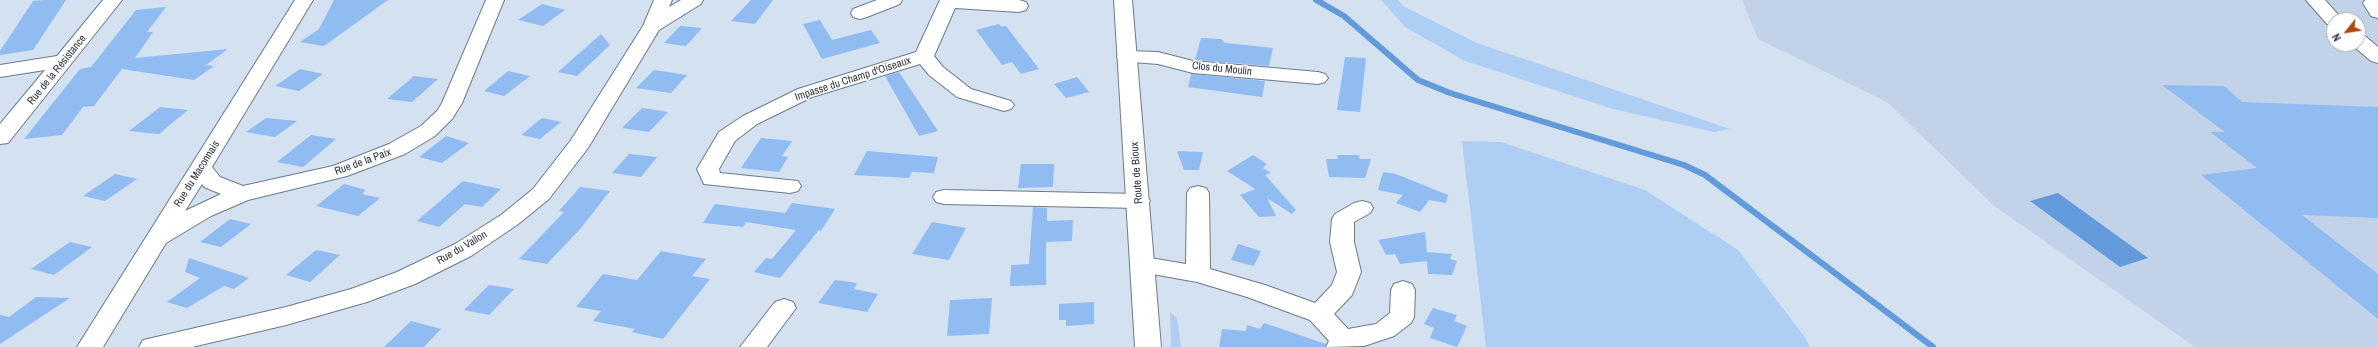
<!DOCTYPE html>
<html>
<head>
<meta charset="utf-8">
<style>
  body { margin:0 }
  #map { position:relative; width:2378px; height:347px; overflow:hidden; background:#d4e1f1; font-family:"Archivo Narrow",sans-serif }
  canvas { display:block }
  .north { position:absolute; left:2326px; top:12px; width:40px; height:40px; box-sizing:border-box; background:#fff; border:1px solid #acaeb1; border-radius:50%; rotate:240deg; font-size:11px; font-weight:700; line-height:16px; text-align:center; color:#2f343b }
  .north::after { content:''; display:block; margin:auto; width:14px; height:18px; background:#ab4812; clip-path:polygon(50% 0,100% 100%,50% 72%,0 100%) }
</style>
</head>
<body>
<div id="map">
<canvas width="2378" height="347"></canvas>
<div class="north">N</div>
</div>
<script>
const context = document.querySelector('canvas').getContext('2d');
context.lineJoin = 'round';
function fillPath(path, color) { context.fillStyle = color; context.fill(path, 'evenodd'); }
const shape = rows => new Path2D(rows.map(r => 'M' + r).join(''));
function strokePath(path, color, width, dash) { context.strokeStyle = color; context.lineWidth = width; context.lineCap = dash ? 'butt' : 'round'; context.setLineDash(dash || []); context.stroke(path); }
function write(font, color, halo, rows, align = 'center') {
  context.font = font + ' "Archivo Narrow",sans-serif'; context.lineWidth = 3; context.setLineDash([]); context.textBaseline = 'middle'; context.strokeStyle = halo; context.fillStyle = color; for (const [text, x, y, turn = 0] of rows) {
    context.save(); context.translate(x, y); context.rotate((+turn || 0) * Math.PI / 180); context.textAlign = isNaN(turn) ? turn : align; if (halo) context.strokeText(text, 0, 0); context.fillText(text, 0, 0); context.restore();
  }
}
const built = shape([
  [1742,0,2378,0,2378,347,2195,347,1993,205,1887,102,1758,39],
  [2334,20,2358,20,2358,44,2334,44]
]);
const green = shape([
  [1381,0,1398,0,1403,6,1477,43,1730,129,1714,132,1613,109,1465,61,1405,27],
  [1462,141,1501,142,1645,190,1738,250,1804,336,1810,347,1486,347],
  [1170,312,1177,318,1181,347,1171,347]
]);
const water = shape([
  [2058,193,2148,258,2120,267,2030,201]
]);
const stream = shape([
  [1316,0,1344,16,1418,80,1450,93,1684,165,1705,175,1933,347]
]);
const building = shape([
  [43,0,66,0,33,50,0,55,0,51,33,1],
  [334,0,388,0,324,46,300,42,319,29],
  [751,0,773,0,755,24,731,21],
  [542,4,565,10,543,26,518,20],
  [166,7,147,32,153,32,135,58,228,49,206,65,214,66,194,80,122,69,94,106,83,107,62,135,24,139,80,69,91,67,136,10],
  [820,20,832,40,871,30,880,43,822,59,803,24],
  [999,24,1001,27,1006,26,1039,69,1021,74,1012,62,1002,65,976,30],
  [680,26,702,28,686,46,664,43],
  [601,34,610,45,577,76,558,72],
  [1201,38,1221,39,1225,43,1273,48,1269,66,1195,60],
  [1345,57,1366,58,1360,112,1337,110],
  [300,69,323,74,299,91,275,86],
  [654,70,687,75,671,93,636,88],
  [508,71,530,76,504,96,484,91],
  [899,72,938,131,919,136,885,76],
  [1191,74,1193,74,1265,81,1262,97,1188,87],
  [414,76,438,79,412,102,387,99],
  [1077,77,1089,92,1066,98,1054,84],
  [2162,85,2224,86,2242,102,2378,107,2378,218,2302,215,2378,274,2378,319,2201,175,2257,168,2210,132,2225,132],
  [160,107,188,110,159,134,129,131],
  [642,108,668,112,649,132,622,128],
  [266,118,297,121,275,137,246,132],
  [542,118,561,122,540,139,521,135],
  [311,135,336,139,303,167,277,162],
  [446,136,469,143,442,163,419,157],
  [761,138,792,141,782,156,788,157,779,172,741,168],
  [867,151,938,157,934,173,912,172,909,178,854,175],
  [1177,151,1203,152,1199,170,1184,170],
  [629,154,657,157,641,177,612,173],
  [1253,155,1267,164,1263,168,1271,173,1265,175,1296,210,1292,214,1267,198,1276,216,1259,217,1240,195,1255,189,1227,171],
  [1337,155,1358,155,1360,159,1371,159,1365,178,1329,177,1326,159,1338,159],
  [1021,164,1054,164,1053,187,1018,188],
  [1383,172,1396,174,1448,195,1446,203,1429,200,1420,212,1396,203,1403,195,1378,190],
  [115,174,137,179,105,201,83,196],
  [463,181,501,189,482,207,465,204,439,227,417,221],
  [344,184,366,190,362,194,380,198,358,216,316,206],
  [580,187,610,191,581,228,547,264,519,259,564,212,559,211],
  [792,203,835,209,821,231,819,230,780,278,754,272,766,258,772,259,796,230,746,222,743,227,703,223,715,204,785,213],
  [1033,207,1047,208,1047,221,1073,220,1072,241,1046,242,1046,285,1010,286,1011,265,1029,264],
  [230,219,251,224,221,247,200,242],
  [932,222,966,228,949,260,912,254],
  [1425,232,1427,252,1452,254,1450,259,1457,261,1452,275,1428,274,1427,261,1400,264,1395,254,1386,255,1378,240],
  [70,242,92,247,54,275,31,269],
  [1238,244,1261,251,1254,266,1231,260],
  [316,250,340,255,310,282,286,275],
  [661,251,706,259,692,276,710,279,663,339,632,332,635,329,593,321,601,311,576,307,603,274,637,280],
  [189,258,249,278,234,289,224,286,187,308,167,302,200,278,185,272],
  [835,280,857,283,854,289,878,294,867,312,818,303],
  [489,285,514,289,489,315,464,310],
  [36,297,70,298,0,344,0,315,9,317],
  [992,298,989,334,947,336,950,300],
  [1094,302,1094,324,1066,326,1066,320,1059,320,1059,304],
  [1433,308,1457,315,1454,321,1467,326,1457,347,1430,338,1434,328,1424,324],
  [411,321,441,329,424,347,384,347],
  [1264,323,1326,344,1325,347,1219,347,1222,329,1246,331,1247,325,1260,329]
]);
const minor = shape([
  [103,0,122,0,8,143,0,144,0,124,45,70,0,77,0,65,57,56,103,0],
  [295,0,313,0,212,167,220,177,243,186,333,166,389,144,421,126,437,111,442,103,486,0,504,0,462,103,452,119,435,136,405,154,347,176,248,200,211,216,166,243,103,347,77,347,295,0],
  [202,184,204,187,221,194,185,211,202,184],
  [654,0,672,0,669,7,681,0,703,0,701,4,659,30,588,148,549,199,517,225,471,256,415,284,367,302,286,325,192,347,139,347,143,340,152,338,286,307,351,289,397,272,455,244,501,215,533,189,571,140,643,26,654,0],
  [877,0,902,0,900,4,867,17,860,19,853,17,851,13,853,9,877,0],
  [940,0,1019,0,1026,2,1028,6,1026,10,1019,12,955,8,934,56,943,67,971,89,1011,101,1014,105,1011,109,1004,111,957,97,929,75,920,64,812,97,757,124,735,141,719,169,720,173,798,181,801,186,798,191,790,193,704,184,697,169,719,132,743,116,798,89,916,52,940,0],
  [2306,0,2325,0,2343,20,2334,20,2334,26,2327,24,2306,0],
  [2365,0,2378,0,2378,18,2371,16,2363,3,2365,0],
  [2358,34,2365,36,2378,47,2378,63,2371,61,2351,44,2358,44,2358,34],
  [1127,51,1158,52,1193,61,1318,72,1325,74,1328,78,1325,82,1318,84,1193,73,1158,64,1120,61,1117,57,1120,53,1127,51],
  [1198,186,1206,188,1209,193,1210,269,1265,285,1315,303,1332,285,1337,272,1330,242,1332,219,1335,214,1354,203,1362,201,1370,203,1373,208,1370,213,1354,222,1354,242,1361,272,1352,295,1334,314,1348,329,1376,324,1390,313,1391,290,1394,284,1403,281,1412,284,1415,290,1414,317,1411,323,1394,336,1364,346,1326,347,1329,341,1310,320,1247,297,1197,282,1136,271,1132,265,1136,259,1144,257,1186,264,1187,193,1190,188,1198,186],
  [944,190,1139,194,1147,196,1150,201,1147,206,1139,208,944,204,936,202,933,197,936,192,944,190],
  [784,299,793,302,796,308,767,347,740,347,775,302,784,299]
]);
const major = shape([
  [1114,0,1132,0,1161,347,1135,347,1114,0]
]);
const streetNames = [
  ["Clos du Moulin",1222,69,6],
  ["Rue de la Résistance",57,70,-51],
  ["Impasse du Champ d'Oiseaux",853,79,-18],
  ["Rue de la Paix",363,162,-20],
  ["Route de Bioux",1137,173,-94],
  ["Rue du Maconnais",197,174,-58],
  ["Rue du Vallon",462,248,-30]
];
fillPath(built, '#c2d3e9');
fillPath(green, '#afcef4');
fillPath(water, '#639adb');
strokePath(stream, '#639adb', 6);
fillPath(building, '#90bcf2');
strokePath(minor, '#6e7a88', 2);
strokePath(major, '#6e7a88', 2);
fillPath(minor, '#fff');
fillPath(major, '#fff');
write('11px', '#2f343b', '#fff', streetNames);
</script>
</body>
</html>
